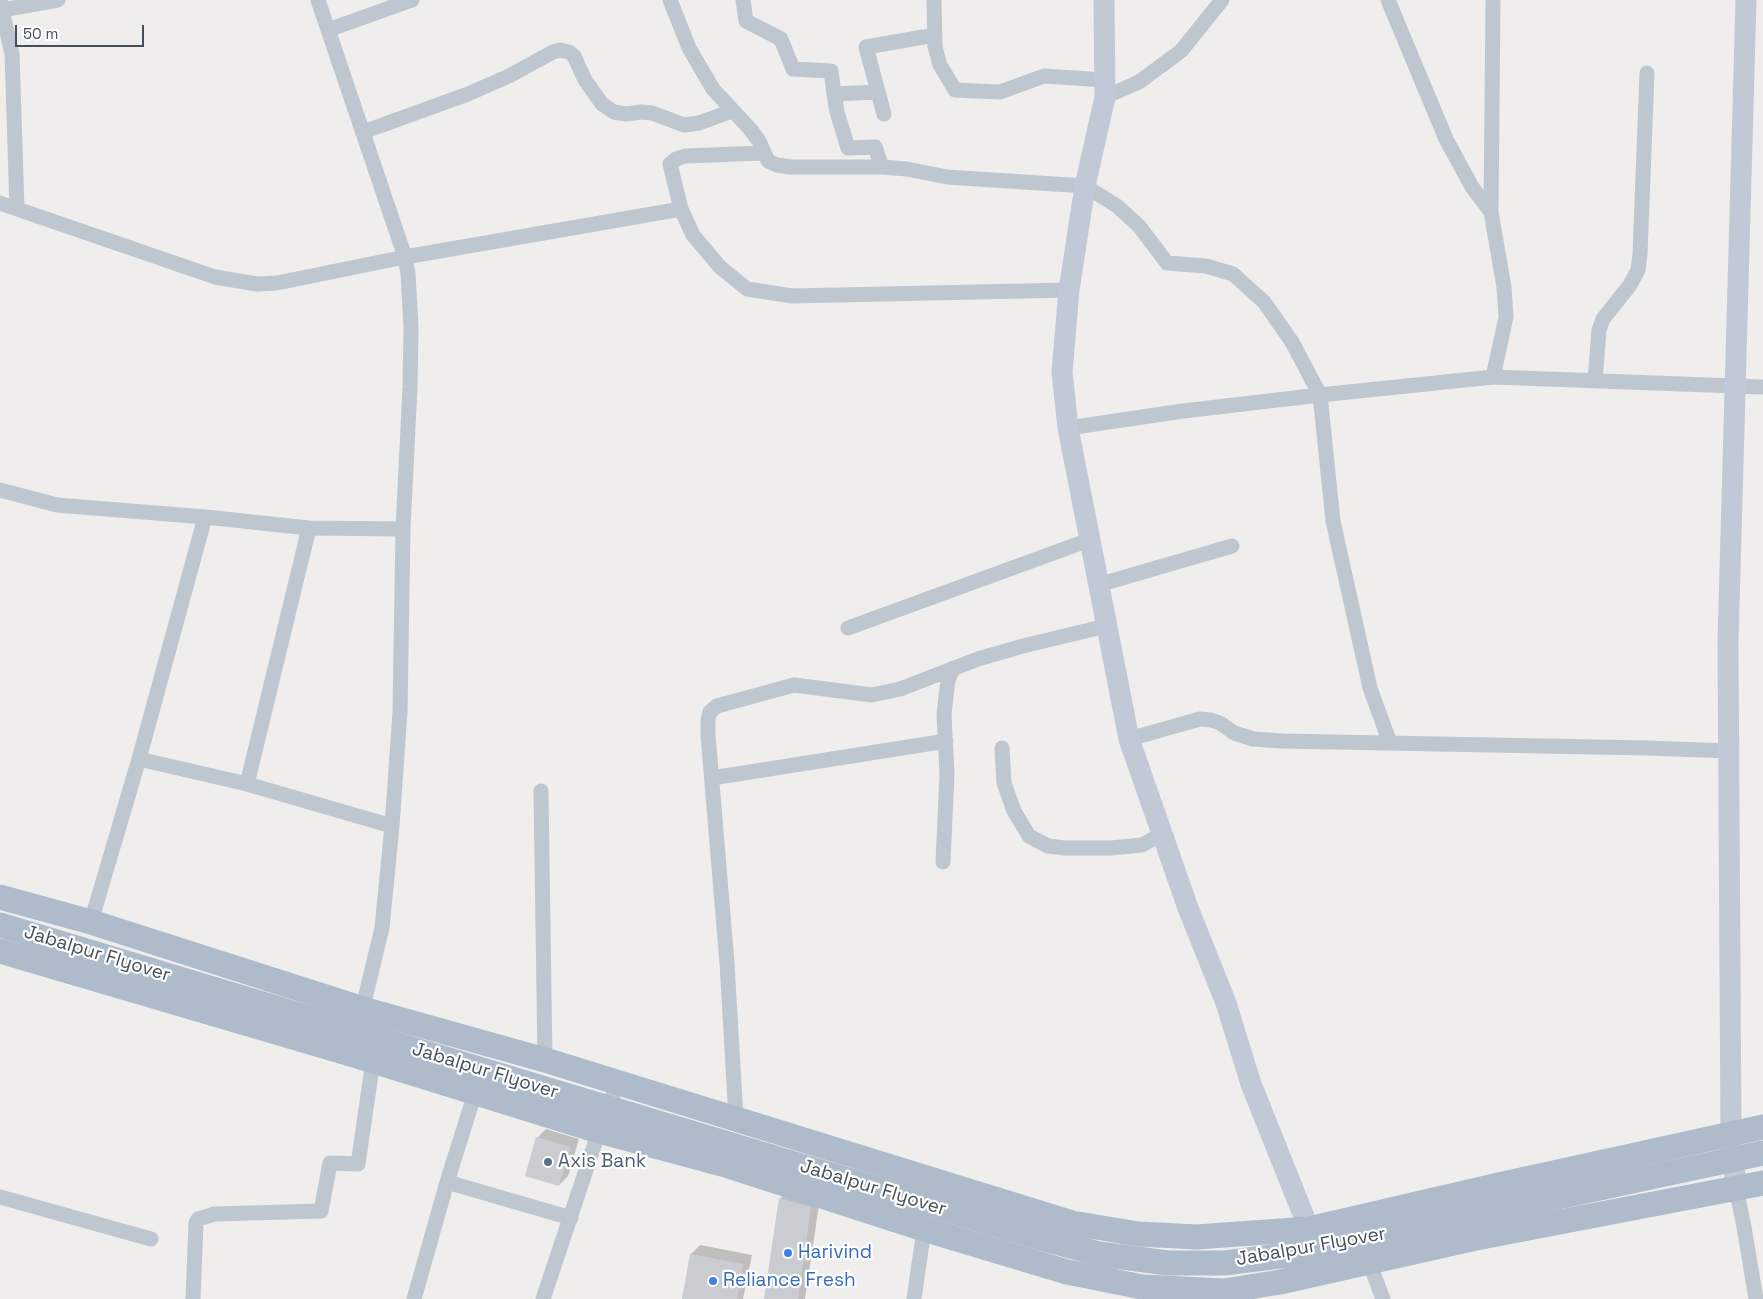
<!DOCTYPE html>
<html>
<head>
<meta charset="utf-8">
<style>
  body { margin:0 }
  #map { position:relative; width:1763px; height:1299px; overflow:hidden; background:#f0eded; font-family:"Space Grotesk",sans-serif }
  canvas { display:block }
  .scale { position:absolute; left:15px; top:25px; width:129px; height:22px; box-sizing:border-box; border:2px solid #464f59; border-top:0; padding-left:6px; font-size:15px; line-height:18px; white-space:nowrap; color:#464f59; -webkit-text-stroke:4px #fff; paint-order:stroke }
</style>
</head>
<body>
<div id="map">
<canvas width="1763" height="1299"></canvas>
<div class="scale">50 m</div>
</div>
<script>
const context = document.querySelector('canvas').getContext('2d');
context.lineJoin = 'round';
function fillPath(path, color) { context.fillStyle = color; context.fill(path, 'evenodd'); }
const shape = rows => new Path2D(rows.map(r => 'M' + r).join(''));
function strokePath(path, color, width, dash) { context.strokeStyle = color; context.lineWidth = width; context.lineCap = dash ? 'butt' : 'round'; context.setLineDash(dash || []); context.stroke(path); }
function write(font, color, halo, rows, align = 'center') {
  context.font = font + ' "Space Grotesk",sans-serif'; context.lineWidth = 4.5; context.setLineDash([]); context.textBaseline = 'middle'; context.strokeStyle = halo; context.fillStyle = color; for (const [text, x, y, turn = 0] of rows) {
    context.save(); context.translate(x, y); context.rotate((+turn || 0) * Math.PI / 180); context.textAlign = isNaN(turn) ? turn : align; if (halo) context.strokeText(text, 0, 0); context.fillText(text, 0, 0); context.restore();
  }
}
const shadow = shape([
  [546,1129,579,1139,568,1176,559,1185,537,1138],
  [789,1190,820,1198,805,1299,765,1299,780,1199],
  [700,1245,752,1255,743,1299,683,1299,691,1254]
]);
const building = shape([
  [536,1137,571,1147,559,1186,525,1176],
  [779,1198,811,1207,798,1299,764,1299],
  [690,1254,743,1264,737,1299,682,1299]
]);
const street = shape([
  [318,0,405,257,408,274,411,328,410,387,403,529,400,712,392,826,382,928,361,1015],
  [670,0,689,48,713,89,751,130,759,141,768,161,777,165,790,167,882,167,907,169,947,177,1085,186,1117,206,1139,226,1167,263,1206,266,1233,274,1264,302,1292,342,1320,395,1333,521,1370,688,1390,743],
  [743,0,746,21,781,39,793,69,831,71,834,94,878,92],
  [934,0,935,47,940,65,955,90,1000,92,1044,76,1105,80],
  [1388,0,1446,139,1472,187,1491,212],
  [0,1,12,54,17,208],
  [2,10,58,0],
  [328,30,412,0],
  [834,94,837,112,848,148,875,147,882,167],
  [1105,97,1139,82,1181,51,1222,0],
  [884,114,866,47,935,35],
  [363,132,468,94,509,76,553,52,560,50,569,52,574,56,585,80,602,104,614,112,626,114,641,112,652,113,684,125,699,123,732,111],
  [763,153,685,156,676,159,670,164,681,209,693,235,720,267,747,289,792,296,1069,290],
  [0,203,215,277,257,284,277,283,405,257,681,209],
  [1493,377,1506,317,1504,287,1491,212,1493,0],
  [1595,381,1599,330,1603,319,1630,285,1638,270,1640,254,1647,73],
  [1068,428,1183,411,1320,395,1493,377,1763,387],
  [0,490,57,505,205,517,309,528,403,529],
  [1098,585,1232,546],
  [848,628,1089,540],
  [1129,739,1200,719,1211,720,1220,723,1234,733,1253,739,1282,741,1648,748,1729,751],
  [1002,748,1004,783,1014,811,1029,836,1048,846,1064,848,1111,848,1142,845,1162,834],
  [139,759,247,784,392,826],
  [712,778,946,741],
  [247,784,309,528],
  [541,791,545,1060],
  [943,862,947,774,944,714,948,680,953,669],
  [91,922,139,759,205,517],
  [736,1119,727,963,708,735,708,720,710,712,717,706,794,685,872,695,900,689,978,659,1023,646,1106,626],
  [447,1182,571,1218],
  [1736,1188,1744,1227,1756,1299],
  [0,1197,151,1239],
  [1367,1256,1383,1299],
  [193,1299,196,1223,198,1219,215,1214,321,1211,330,1163,358,1164,373,1061],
  [414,1299,447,1182,475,1093],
  [543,1299,599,1131,618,1083],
  [914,1299,924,1229]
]);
const secondary = shape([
  [1104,0,1105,97,1085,186,1069,290,1062,372,1068,428,1129,739,1188,908,1226,1003,1251,1084,1309,1229,1312,1245],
  [1736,1188,1731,1135,1728,642,1746,0]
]);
const primary = shape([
  [0,897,91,922,363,1009,545,1060,1072,1223,1138,1234,1197,1237,1309,1229,1499,1185,1763,1127],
  [0,951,354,1055,599,1131,729,1166,924,1229,1067,1272,1142,1287,1224,1291,1280,1282,1476,1238,1763,1183]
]);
const primaryBridge = shape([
  [0,925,1034,1236,1099,1254,1168,1263,1225,1263,1287,1255,1763,1153]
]);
const markers = [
  [548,1162,5,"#5c6f8a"],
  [788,1253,5,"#3f7fe0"],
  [713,1281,5,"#3f7fe0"]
];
const streetNames = [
  ["Jabalpur Flyover",97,954,17],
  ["Jabalpur Flyover",485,1071,17],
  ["Jabalpur Flyover",873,1188,17],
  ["Jabalpur Flyover",1311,1247,-10]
];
const serviceNames = [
  ["Axis Bank",558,1162]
];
const shopNames = [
  ["Harivind",798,1253],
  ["Reliance Fresh",723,1281]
];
fillPath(shadow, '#0003');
fillPath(building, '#caccd2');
strokePath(street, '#bec7cf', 15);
strokePath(secondary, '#c0c9d5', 21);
strokePath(primary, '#adbbcb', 25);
strokePath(primaryBridge, '#adbbcb', 25);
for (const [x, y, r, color] of markers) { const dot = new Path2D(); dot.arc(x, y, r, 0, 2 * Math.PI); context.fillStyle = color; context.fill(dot); strokePath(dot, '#fff', 2); }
write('19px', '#464f59', '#fff', streetNames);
write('19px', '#4e5e75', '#fff', serviceNames, 'left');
write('19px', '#366cbe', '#fff', shopNames, 'left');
</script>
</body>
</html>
